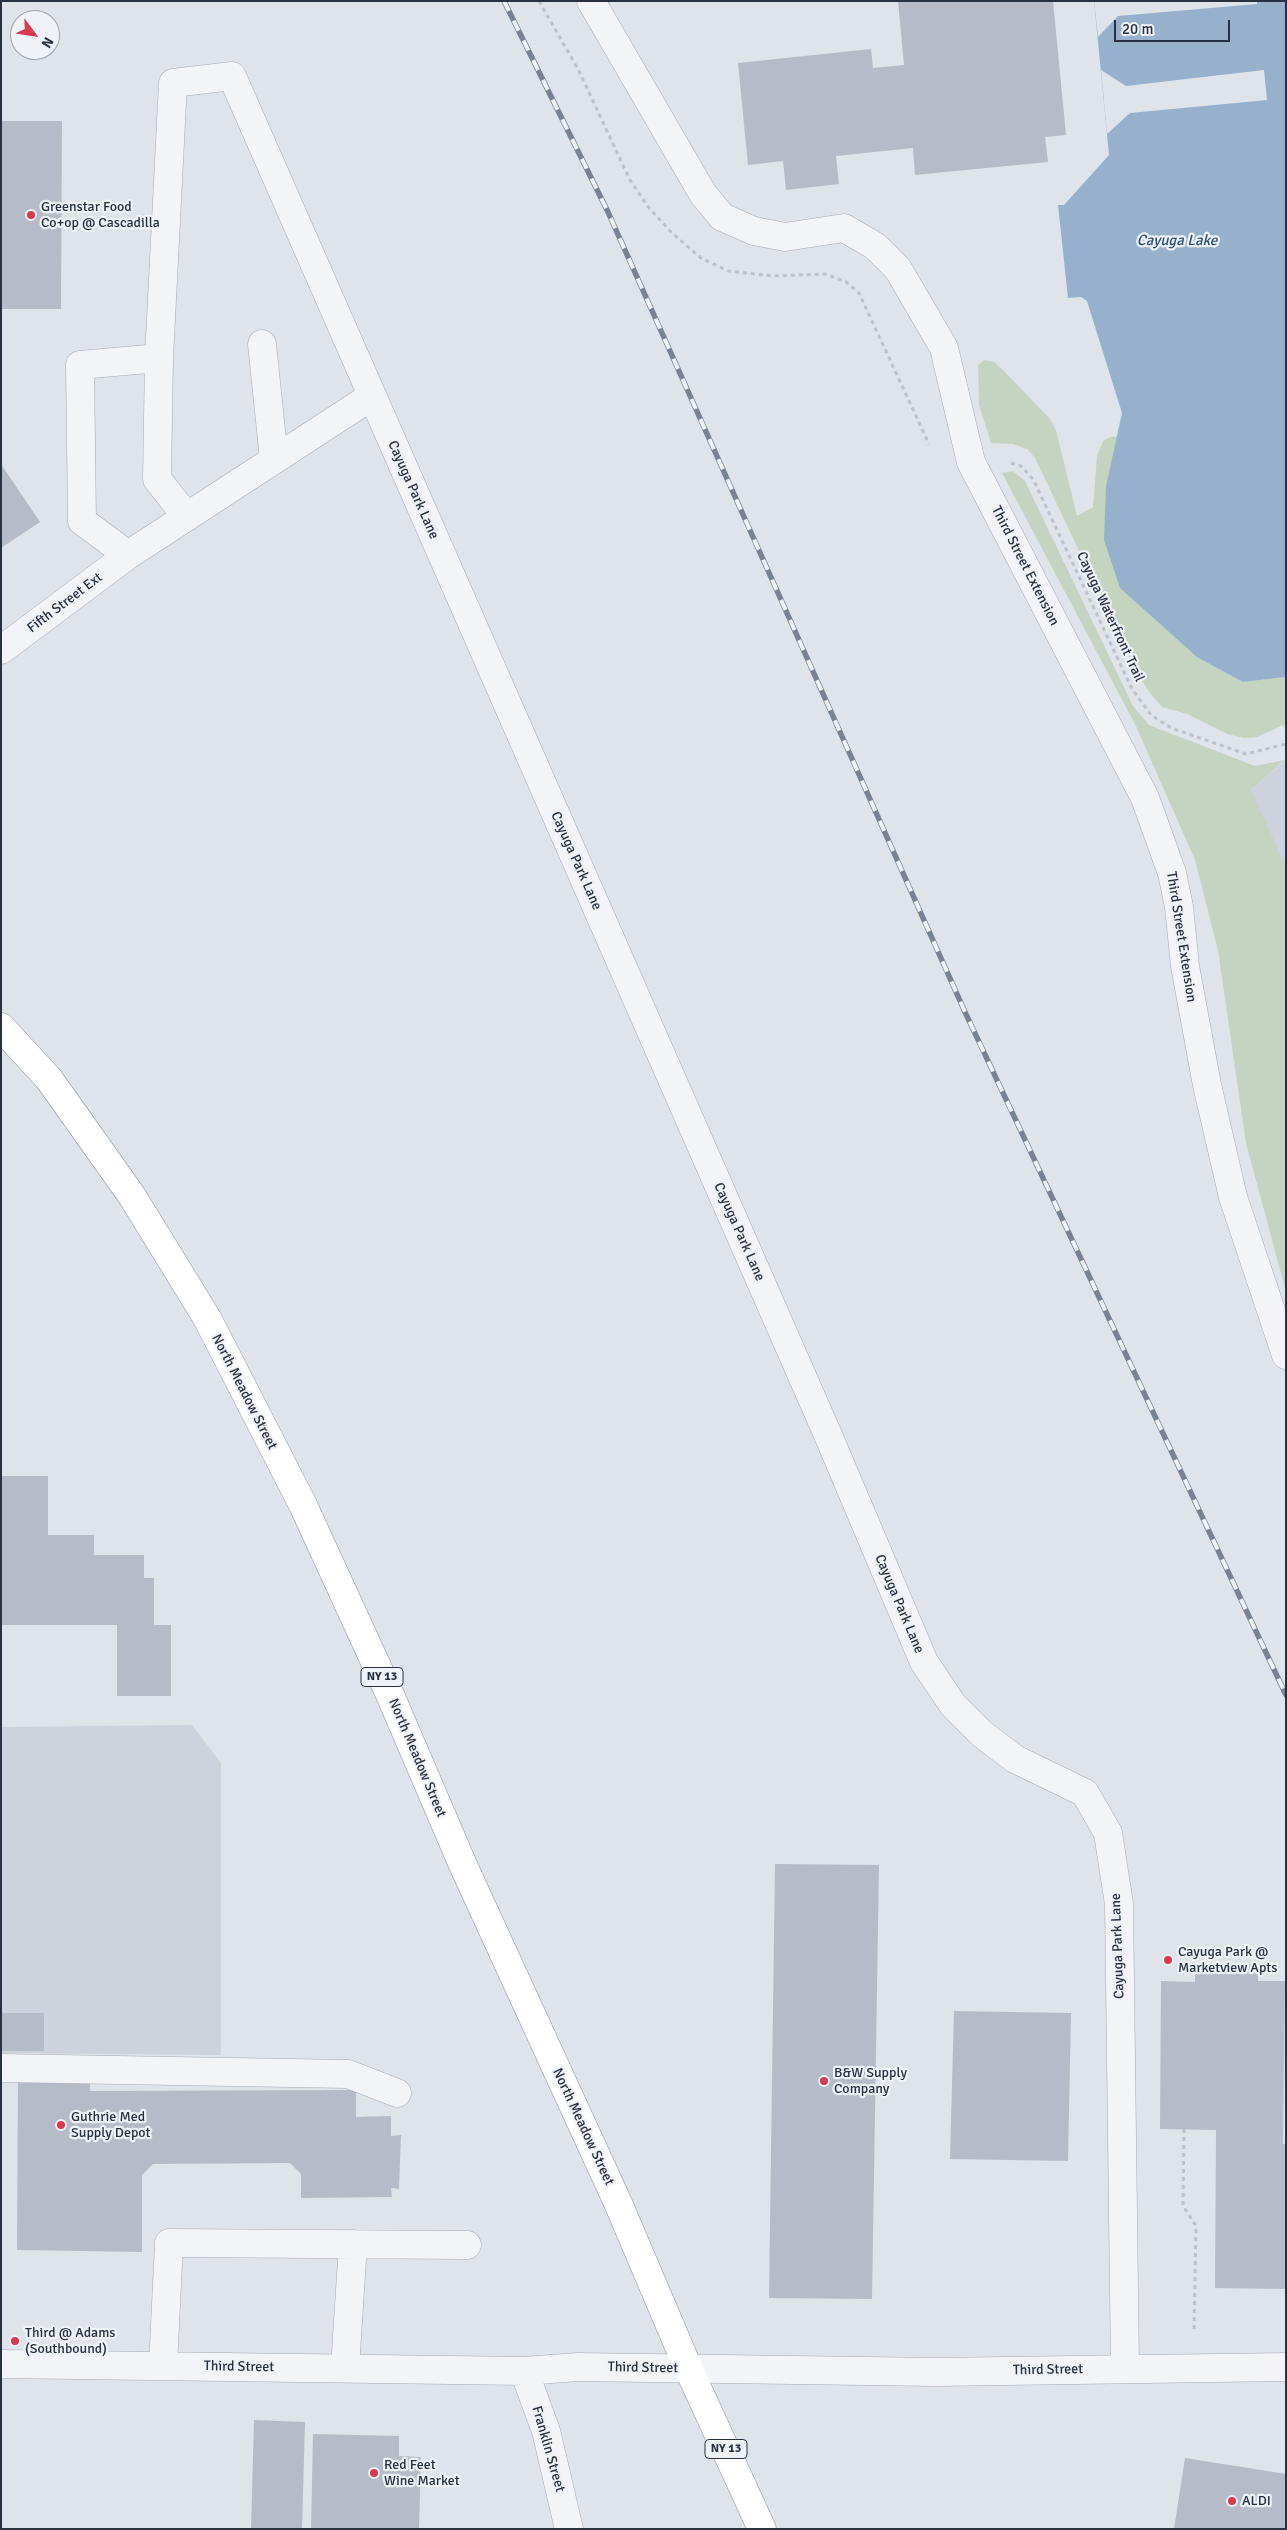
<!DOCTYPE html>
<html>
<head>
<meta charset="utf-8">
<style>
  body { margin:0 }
  #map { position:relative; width:1287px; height:2530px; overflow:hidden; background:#dfe3ea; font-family:Signika,sans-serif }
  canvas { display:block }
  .frame { position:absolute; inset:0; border:2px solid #273142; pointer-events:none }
  .north { position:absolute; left:10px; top:10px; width:50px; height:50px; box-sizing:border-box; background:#eff2f7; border:1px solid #9fa5af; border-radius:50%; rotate:121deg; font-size:14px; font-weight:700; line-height:20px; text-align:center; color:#273142 }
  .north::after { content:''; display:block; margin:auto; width:18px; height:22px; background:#d93a51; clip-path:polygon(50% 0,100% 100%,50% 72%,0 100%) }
  .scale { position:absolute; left:1114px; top:20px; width:116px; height:22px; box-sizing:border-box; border:2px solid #273142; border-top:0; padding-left:6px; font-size:15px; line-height:18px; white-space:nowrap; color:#273142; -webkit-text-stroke:4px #eff2f7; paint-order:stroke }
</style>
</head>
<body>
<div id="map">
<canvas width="1287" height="2530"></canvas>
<div class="frame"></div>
<div class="north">N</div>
<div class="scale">20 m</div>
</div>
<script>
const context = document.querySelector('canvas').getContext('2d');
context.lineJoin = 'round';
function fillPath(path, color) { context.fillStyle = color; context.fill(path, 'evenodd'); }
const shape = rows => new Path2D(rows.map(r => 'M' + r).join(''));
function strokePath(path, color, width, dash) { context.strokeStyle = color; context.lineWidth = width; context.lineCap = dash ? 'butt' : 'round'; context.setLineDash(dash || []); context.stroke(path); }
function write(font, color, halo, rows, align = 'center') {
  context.font = font + ' Signika,sans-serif'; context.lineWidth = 4.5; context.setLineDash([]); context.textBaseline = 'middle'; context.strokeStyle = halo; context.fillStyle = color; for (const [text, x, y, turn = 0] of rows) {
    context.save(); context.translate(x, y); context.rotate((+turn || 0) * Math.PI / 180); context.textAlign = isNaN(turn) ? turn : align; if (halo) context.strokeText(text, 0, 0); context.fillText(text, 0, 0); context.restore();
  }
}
const built = shape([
  [1286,760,1286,912,1236,803],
  [192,1725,221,1763,221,2055,1,2053,1,1727]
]);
const green = shape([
  [984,360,994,362,1004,371,1050,419,1056,430,1077,516,1093,507,1097,456,1103,441,1110,437,1118,436,1106,486,1243,682,1286,677,1286,724,1257,737,1244,738,1227,734,1187,714,1162,707,1150,693,1137,673,1035,458,1027,449,1013,444,991,443,979,405,978,365],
  [1013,471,1025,481,1133,706,1149,725,1255,766,1285,760,1251,790,1286,867,1286,1292,1246,1143,1218,950,1195,860,1136,726,1002,473]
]);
const water = shape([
  [1094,1,1286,1,1286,677,1243,682,1197,657,1120,588,1104,540,1106,486,1122,413,1087,301,1081,297,1068,298,1058,205,1064,205,1109,155]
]);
const pier = shape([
  [1094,1,1257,1,1257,4,1118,16,1098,37],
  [1101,70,1126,86,1264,70,1267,100,1130,113,1107,134]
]);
const building = shape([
  [898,1,1053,1,1066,135,1045,137,1048,162,915,175,913,148,836,156,839,184,786,190,783,161,748,165,738,63,871,49,873,68,904,65],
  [1,121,62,121,61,309,1,309],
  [1,464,40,522,1,548],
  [1,1476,48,1476,48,1535,94,1535,94,1555,144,1555,144,1578,154,1578,154,1625,171,1625,171,1696,117,1696,117,1625,1,1625],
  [775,1864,879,1865,872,2299,769,2298],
  [1195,1963,1258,1964,1258,1981,1285,1981,1283,2144,1286,2144,1286,2289,1215,2288,1216,2130,1160,2129,1161,1981,1195,1982],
  [954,2011,1071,2013,1068,2161,950,2159],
  [1,2013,44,2013,44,2051,1,2051],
  [90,2073,90,2091,356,2090,356,2117,391,2116,391,2136,401,2135,399,2189,391,2188,392,2197,301,2198,301,2174,290,2163,153,2164,142,2175,142,2252,17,2250,18,2075],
  [254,2420,305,2422,302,2529,251,2529],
  [313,2434,399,2436,399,2456,421,2457,419,2529,311,2529],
  [1185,2458,1286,2474,1286,2529,1174,2529]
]);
const path = shape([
  [539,1,578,69,630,180,649,208,672,233,701,258,728,271,773,276,825,274,846,282,859,293,929,444],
  [1011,463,1021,466,1033,479,1132,689,1151,715,1171,728,1246,754,1286,744],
  [1184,2129,1183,2206,1196,2226,1194,2330]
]);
const minor = shape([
  [591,1,703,194,722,217,754,231,785,237,844,228,875,246,898,269,944,348,971,462,1145,798,1172,873,1179,907,1185,966,1207,1085,1233,1197,1286,1355],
  [262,344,274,459],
  [159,358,80,365,82,521,128,555,372,396],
  [187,517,157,479,159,358,173,83,232,76,828,1435,924,1662,953,1705,982,1734,1015,1759,1085,1793,1108,1833,1119,1904,1125,2368],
  [1,650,128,555],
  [1,2068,348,2074,397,2093],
  [1,2364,524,2371,578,2367,936,2372,1286,2367],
  [163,2366,169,2243,467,2245],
  [345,2368,353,2244],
  [524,2371,546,2431,569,2529]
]);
const highway = shape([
  [1,1027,49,1079,132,1196,207,1318,303,1505,391,1697,463,1865,618,2203,689,2370,762,2529]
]);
const rail = shape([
  [504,1,608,212,965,1012,1286,1695]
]);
const markers = [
  [31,215,5,"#d93a51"],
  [1168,1960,5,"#d93a51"],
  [824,2081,5,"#d93a51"],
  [61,2125,5,"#d93a51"],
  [15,2341,5,"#d93a51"],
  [374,2473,5,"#d93a51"],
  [1232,2501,5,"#d93a51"]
];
const shields = [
  [382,1677,42],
  [726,2449,42]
];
const shieldNames = [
  ["NY 13",382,1677],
  ["NY 13",726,2449]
];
const poiNames = [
  ["Greenstar Food",41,207],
  ["Co+op @ Cascadilla",41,223],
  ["Cayuga Park @",1178,1952],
  ["Marketview Apts",1178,1968],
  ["B&W Supply",834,2073],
  ["Company",834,2089],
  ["Guthrie Med",71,2117],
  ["Supply Depot",71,2133],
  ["Third @ Adams",25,2333],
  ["(Southbound)",25,2349],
  ["Red Feet",384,2465],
  ["Wine Market",384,2481],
  ["ALDI",1242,2501]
];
const streetNames = [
  ["Cayuga Park Lane",413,490,66],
  ["Third Street Extension",1025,566,63],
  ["Fifth Street Ext",65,603,-37],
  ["Cayuga Waterfront Trail",1110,617,65],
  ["Cayuga Park Lane",576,861,66],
  ["Third Street Extension",1181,937,81],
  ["Cayuga Park Lane",739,1232,66],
  ["North Meadow Street",244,1392,63],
  ["Cayuga Park Lane",899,1604,67],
  ["North Meadow Street",417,1758,67],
  ["Cayuga Park Lane",1118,1946,-92],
  ["North Meadow Street",583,2127,65],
  ["Third Street",239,2367,1],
  ["Third Street",643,2368,1],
  ["Third Street",1048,2370,-1],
  ["Franklin Street",548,2449,74]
];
const waterNames = [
  ["Cayuga Lake",1177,241]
];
fillPath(built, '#cdd2dc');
fillPath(green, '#c5d4c0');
fillPath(water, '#97b1cd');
fillPath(pier, '#dfe3ea');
fillPath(building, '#b6bcc7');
strokePath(minor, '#a4aab4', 29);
strokePath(highway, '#8690a2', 29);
strokePath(path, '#bdc1c9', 3, [4, 4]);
strokePath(minor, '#f2f4f8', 28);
strokePath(highway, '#fff', 28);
strokePath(rail, '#778295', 5.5);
strokePath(rail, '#eff2f7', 4, [11]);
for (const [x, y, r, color] of markers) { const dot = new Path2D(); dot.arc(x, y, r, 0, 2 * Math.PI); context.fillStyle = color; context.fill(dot); strokePath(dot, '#eff2f7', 2); }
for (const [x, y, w] of shields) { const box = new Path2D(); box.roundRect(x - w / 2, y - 9.5, w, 19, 4); context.fillStyle = '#eff2f7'; context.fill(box); strokePath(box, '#273142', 1); }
write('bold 12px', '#273142', null, shieldNames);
write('14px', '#273142', '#eff2f7', poiNames, 'left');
write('14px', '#273142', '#eff2f7', streetNames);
write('italic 15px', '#2e4f79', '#eff2f7', waterNames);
</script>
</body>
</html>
